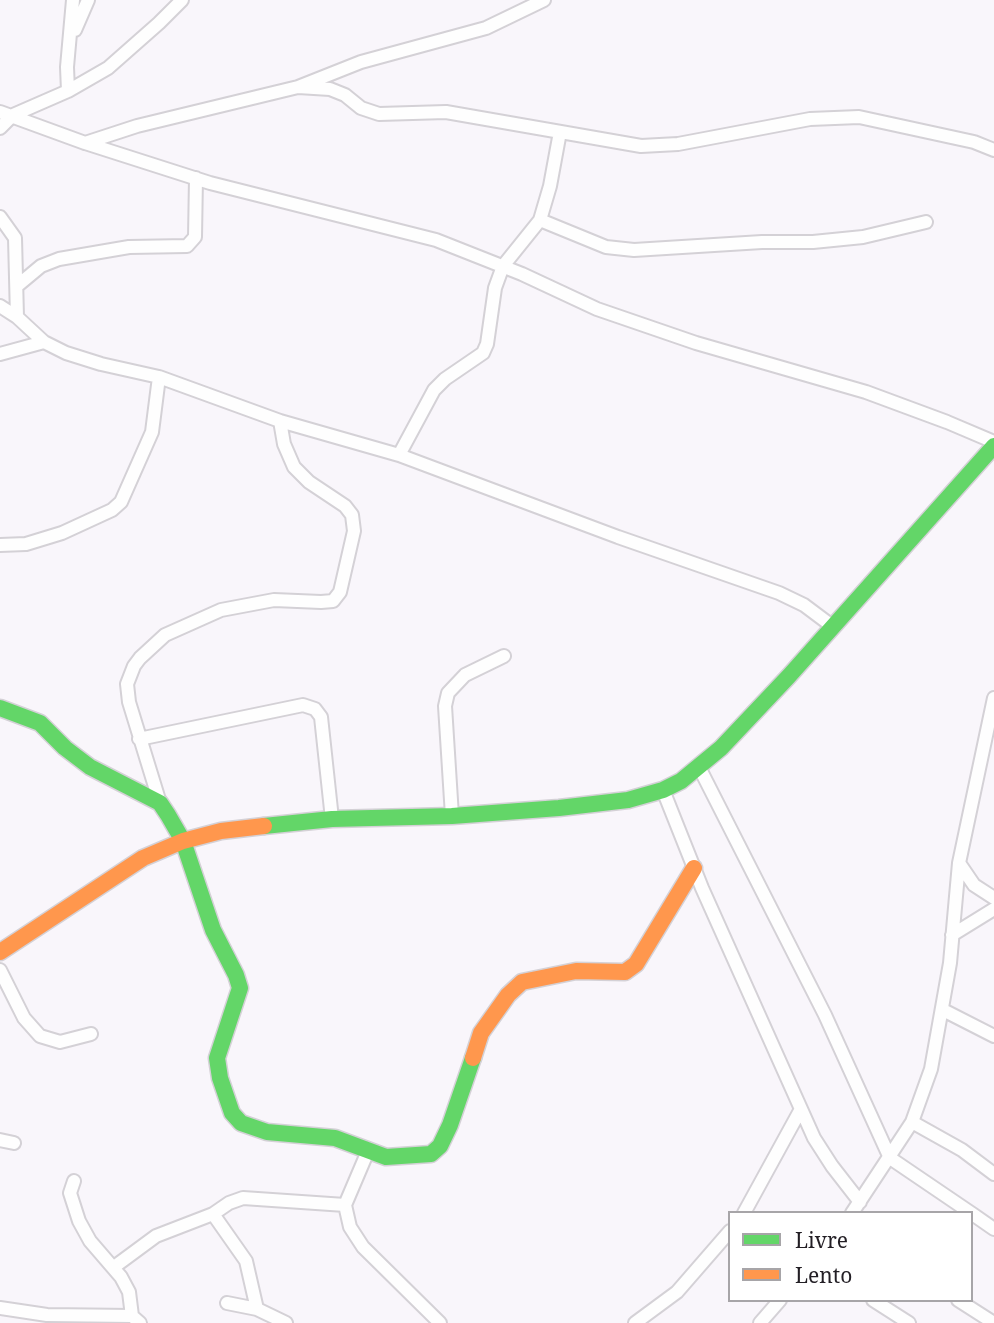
<!DOCTYPE html>
<html>
<head>
<meta charset="utf-8">
<style>
  body { margin:0 }
  #map { position:relative; width:994px; height:1323px; overflow:hidden; background:#f9f6fb; font-family:"Noto Serif",serif }
  canvas { display:block }
  .legend { position:absolute; left:728px; top:1211px; width:245px; height:91px; box-sizing:border-box; background:#fff; border:2px solid #a7a5a8; margin:0; padding:9px 12px; list-style:none; font-size:21px; color:#231f25 }
  .legend li { display:flex; align-items:center; gap:14px; height:35px }
  .legend b { width:35px; border:2px solid #a7a5a8 }
</style>
</head>
<body>
<div id="map">
<canvas width="994" height="1323"></canvas>
<ul class="legend">
<li><b style="height:9px;background:#63d668"></b>Livre</li>
<li><b style="height:9px;background:#ff974d"></b>Lento</li>
</ul>
</div>
<script>
const context = document.querySelector('canvas').getContext('2d');
context.lineJoin = 'round';
const shape = rows => new Path2D(rows.map(r => 'M' + r).join(''));
function strokePath(path, color, width, dash) { context.strokeStyle = color; context.lineWidth = width; context.lineCap = dash ? 'butt' : 'round'; context.setLineDash(dash || []); context.stroke(path); }
const street = shape([
  [75,30,88,0],
  [298,87,330,89,345,95,361,108,379,114,446,112,641,146,678,144,810,119,859,117,974,142,994,150],
  [68,91,67,67,73,0],
  [0,112,85,143,210,183,436,240,522,274,597,309,696,343,866,392,947,422,994,442],
  [0,128,13,115,68,91,108,68,159,23,182,0],
  [85,143,137,126,298,87,361,62,486,28,544,0],
  [0,217,15,238,17,317],
  [540,220,606,247,634,250,762,242,813,242,863,237,926,222],
  [17,286,41,266,59,259,129,247,187,246,195,237,196,178],
  [0,306,17,317,44,342,66,353,101,364,159,377,280,421,399,455,618,537,779,593,804,605,832,626],
  [0,354,44,342],
  [399,455,434,390,445,379,483,353,487,344,495,288,503,266,540,220,550,186,560,132],
  [0,545,26,544,62,533,112,510,121,502,152,432,159,377],
  [139,739,303,705,315,709,321,717,332,819],
  [699,767,825,1015,890,1158,971,1213],
  [663,790,702,888,814,1138,832,1166,860,1202],
  [160,803,129,702,127,684,134,666,140,658,165,635,221,610,274,600,321,602,333,601,340,592,354,531,352,515,345,506,309,482,294,467,284,444,280,421],
  [452,816,445,706,448,693,465,675,504,656],
  [959,863,974,885,994,898],
  [952,935,994,909],
  [0,970,24,1018,40,1036,60,1042,91,1034],
  [943,1010,994,1036],
  [912,1122,962,1150,994,1174],
  [0,1140,14,1143],
  [368,1151,345,1205,350,1227,363,1247,440,1323],
  [74,1181,70,1193,79,1221,90,1241,121,1277,129,1292,132,1316,140,1323],
  [744,1213,801,1109],
  [852,1213,912,1122,931,1069,950,963,959,863,994,698],
  [971,1213,994,1229],
  [213,1214,246,1261,257,1309],
  [114,1267,156,1236,213,1214,229,1203,243,1198,345,1205],
  [873,1300,909,1323],
  [958,1300,994,1323],
  [227,1303,257,1309,286,1323],
  [0,1308,47,1315,132,1316],
  [635,1323,677,1292,730,1231],
  [760,1323,780,1300]
]);
const fast = shape([
  [0,708,40,723,65,748,90,767,160,803,168,815,183,841,213,930,236,975,240,988,217,1058,220,1078,232,1113,241,1123,267,1132,335,1138,386,1157,431,1154,440,1146,450,1125,473,1058],
  [264,826,332,819,452,816,559,808,628,800,663,790,681,781,721,748,789,676,994,446]
]);
const slow = shape([
  [0,952,143,858,183,841,221,831,264,826],
  [473,1058,481,1033,508,995,522,982,576,971,625,972,636,964,694,868]
]);
strokePath(street, '#d4d1d6', 16);
strokePath(fast, '#d4d1d6', 19);
strokePath(slow, '#d4d1d6', 19);
strokePath(street, '#fefefe', 12);
strokePath(fast, '#63d668', 16);
strokePath(slow, '#ff974d', 16);
</script>
</body>
</html>
